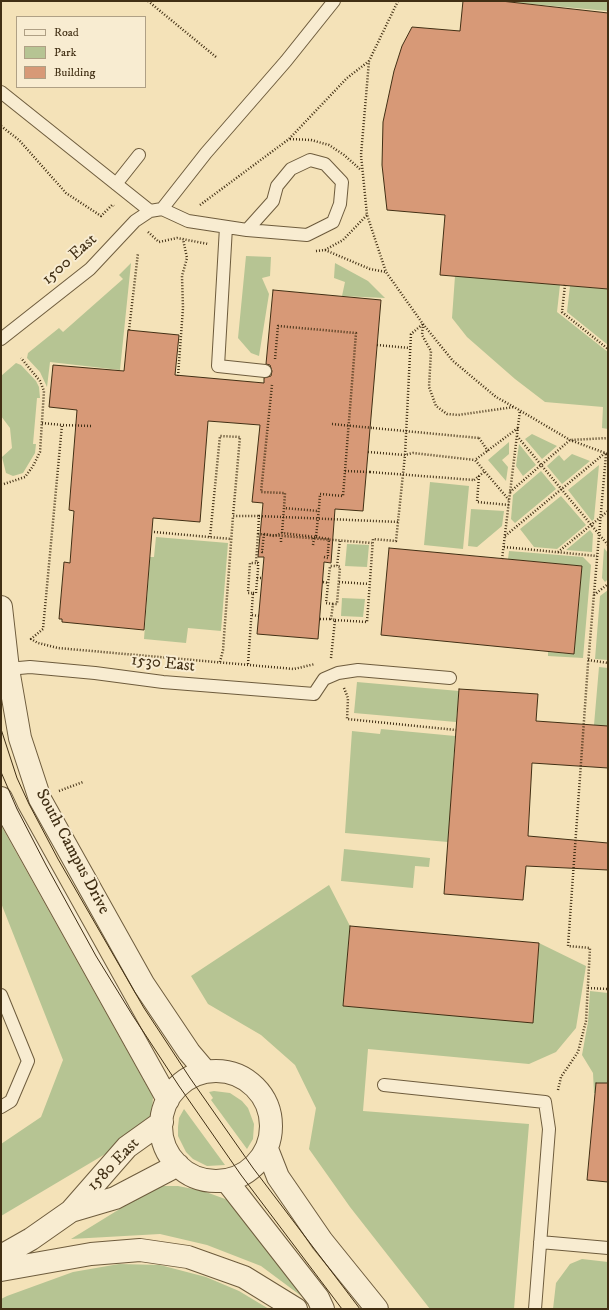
<!DOCTYPE html>
<html>
<head>
<meta charset="utf-8">
<style>
  body { margin:0 }
  #map { position:relative; width:609px; height:1310px; overflow:hidden; background:#f4e2b8; font-family:"IM FELL DW Pica",serif }
  canvas { display:block }
  .frame { position:absolute; inset:0; border:2px solid #412f14; pointer-events:none }
  .legend { position:absolute; left:16px; top:16px; width:130px; height:72px; box-sizing:border-box; background:#f8ecd1; border:1px solid #afa085; margin:0; padding:5px 7px; list-style:none; font-size:12px; color:#412f14 }
  .legend li { display:flex; align-items:center; gap:8px; height:20px }
  .legend b { width:20px; border:1px solid #afa085 }
</style>
</head>
<body>
<div id="map">
<canvas width="609" height="1310"></canvas>
<div class="frame"></div>
<ul class="legend">
<li><b style="height:5px;background:#f8ecd1"></b>Road</li>
<li><b style="height:11px;background:#b6c493"></b>Park</li>
<li><b style="height:11px;background:#d79977"></b>Building</li>
</ul>
</div>
<script>
const context = document.querySelector('canvas').getContext('2d');
context.lineJoin = 'round';
function fillPath(path, color) { context.fillStyle = color; context.fill(path, 'evenodd'); }
const shape = rows => new Path2D(rows.map(r => 'M' + r).join(''));
function strokePath(path, color, width, dash) { context.strokeStyle = color; context.lineWidth = width; context.lineCap = dash ? 'butt' : 'round'; context.setLineDash(dash || []); context.stroke(path); }
function write(font, color, halo, rows, align = 'center') {
  context.font = font + ' "IM FELL DW Pica",serif'; context.lineWidth = 4; context.setLineDash([]); context.textBaseline = 'middle'; context.strokeStyle = halo; context.fillStyle = color; for (const [text, x, y, turn = 0] of rows) {
    context.save(); context.translate(x, y); context.rotate((+turn || 0) * Math.PI / 180); context.textAlign = isNaN(turn) ? turn : align; if (halo) context.strokeText(text, 0, 0); context.fillText(text, 0, 0); context.restore();
  }
}
const green = shape([
  [509,1,608,1,608,11,509,2],
  [246,256,271,257,270,276,262,278,269,294,259,356,251,353,238,338],
  [131,263,120,370,50,362,47,387,40,372,27,358,28,353,59,328,63,332,123,279,119,275],
  [335,263,368,281,385,298,342,296,345,282,334,278],
  [455,276,560,285,557,312,608,352,608,429,602,428,603,407,545,402,515,379,467,337,452,318],
  [570,286,608,289,608,345,567,312],
  [16,363,21,365,36,381,39,387,40,398,37,398,33,444,36,444,35,453,23,473,13,476,6,473,2,457,12,448,10,428,1,416,1,376],
  [532,434,557,446,542,459,525,439],
  [509,442,509,454,502,460,508,467,506,481,488,460],
  [519,444,536,465,523,476,516,466],
  [572,454,590,461,562,484,547,466,559,455,564,461],
  [599,465,594,519,592,521,568,490],
  [541,471,556,489,515,523,511,519,513,495],
  [430,482,469,486,463,549,424,545],
  [561,496,586,525,557,549,534,547,520,529],
  [471,509,504,511,502,526,477,547,468,546],
  [590,530,593,534,592,552,566,550],
  [156,537,228,543,221,631,188,628,186,643,144,639,150,557,154,557],
  [347,544,369,545,367,567,345,566],
  [604,548,608,553,608,579,605,582,602,578],
  [509,551,583,557,591,565,583,658,548,656,548,652,574,654,582,566,508,559],
  [608,590,608,660,595,659,600,596],
  [342,598,365,599,363,617,341,616],
  [599,667,608,668,608,726,594,725],
  [357,682,459,691,456,722,354,713],
  [381,729,455,736,448,842,345,833,352,731,380,734],
  [2,827,153,1097,152,1112,144,1131,1,1216,1,1144,41,1117,63,1060,1,903],
  [344,849,430,858,429,867,415,866,413,888,341,881],
  [329,885,350,926,343,1006,533,1022,539,943,586,966,576,1028,556,1052,529,1064,368,1049,363,1111,529,1124,514,1309,430,1309,350,1207,309,1149,316,1108,295,1065,261,1035,208,1004,191,976],
  [590,991,608,993,608,1095,594,1093,593,1073,582,1055,588,1022],
  [214,1091,230,1093,242,1101,248,1108,254,1124,253,1139,247,1149,211,1100,213,1098,209,1092],
  [184,1109,225,1165,207,1166,193,1159,186,1152,178,1136,178,1127,179,1118],
  [157,1186,178,1186,203,1191,228,1200,308,1301,261,1266,207,1245,160,1234,71,1239],
  [582,1259,608,1262,608,1309,553,1309,556,1283,570,1264],
  [119,1264,160,1265,206,1277,239,1291,269,1309,1,1309,1,1299,7,1296,73,1272]
]);
const building = shape([
  [463,1,501,1,608,13,608,289,440,275,445,215,387,210,382,165,383,122,394,71,402,46,412,27,460,31,463,1],
  [273,290,381,300,363,511,335,509,331,563,324,562,318,639,257,634,264,557,258,557,263,503,252,502,260,425,208,421,200,522,153,518,144,630,62,622,62,619,59,619,64,562,70,563,74,511,69,510,77,410,49,407,53,365,124,371,128,330,179,335,175,375,264,383,264,378,271,376,272,371,270,365,266,364,273,290],
  [389,548,582,566,574,654,381,635,389,548],
  [459,689,538,694,536,721,608,726,608,768,532,763,528,836,608,843,608,870,526,866,523,900,444,894,459,689],
  [350,926,539,943,533,1023,343,1006,350,926],
  [596,1083,608,1083,608,1182,587,1180,596,1083]
]);
const path = shape([
  [148,1,216,57],
  [398,1,369,61,361,155,367,215,386,272,423,324,453,361,496,397,514,407,570,440,608,454],
  [1,126,19,140,66,193,101,216,112,205,114,206],
  [290,139,311,140,329,145,344,155,361,170],
  [200,205,289,139,347,78,369,61],
  [148,232,159,242,177,238,208,244],
  [325,250,370,269,386,272],
  [316,251,325,250,343,240,367,215],
  [565,285,562,312,608,349],
  [423,324,422,335,431,351,429,387,436,406,447,414,458,415,514,407],
  [129,330,138,253],
  [377,345,410,348],
  [275,359,278,326,356,333,343,496,320,494,319,508],
  [178,376,183,308,182,276,187,258,183,239],
  [272,385,261,492,285,493,284,508],
  [42,423,62,425],
  [332,424,373,428],
  [91,426,62,425,43,629,31,639,38,643,58,648,294,669,315,664],
  [517,436,608,545],
  [479,438,488,451],
  [368,452,405,455,413,453,475,460],
  [345,471,370,472],
  [479,476,477,502,509,505],
  [474,480,484,472],
  [4,484,25,477,33,466,40,452,44,391,40,381,21,358],
  [510,492,570,440,608,438],
  [509,500,475,460,518,428],
  [154,532,231,539],
  [258,534,259,516,398,522],
  [264,534,262,552,264,552],
  [505,536,605,453],
  [210,537,220,436,240,437,233,516],
  [281,542,281,536],
  [313,545,314,538],
  [504,547,597,556],
  [558,552,608,511],
  [324,557,328,558,328,551],
  [502,559,520,410],
  [257,578,262,578],
  [323,582,328,583],
  [339,582,369,584],
  [253,593,256,593,258,569,258,563,256,563],
  [594,595,608,584],
  [333,604,326,603,330,566,337,566],
  [252,615,259,616],
  [320,619,331,619],
  [335,620,367,622,373,539,396,541,405,455,411,334,423,324],
  [331,658,335,620,331,619,333,604,337,604,340,567,337,566,340,540],
  [588,660,608,663],
  [220,662,223,650,233,516,259,516],
  [248,664,253,593,248,593,250,563,256,563,258,534,372,543],
  [344,688,348,698,347,719,456,730],
  [59,791,83,782],
  [588,988,608,989],
  [558,1090,561,1077,578,1052,586,1021,590,948,568,946,588,664,606,454]
]);
const service = shape([
  [1,92,150,211],
  [116,184,139,155],
  [162,209,188,221,247,230,307,235,333,222,340,204,342,182,325,164,310,160,291,169,277,186,273,201,247,230],
  [162,209,206,153,286,61,334,1],
  [226,227,218,366,265,371],
  [1,339,90,269,135,221,150,211,162,209],
  [8,669,30,667,95,673,163,682,314,694,324,679,338,673,358,670,450,678],
  [1,995,28,1061,11,1101,1,1107],
  [384,1085,545,1102,549,1129,535,1309],
  [540,1242,608,1248]
]);
const tertiary = shape([
  [1,607,8,669,20,738,40,799,144,985,189,1052,206,1072],
  [1,798,8,813,168,1100],
  '161 1126a55 55 0 1 1 110 0a55 55 0 1 1-110 0Z',
  [267,1149,278,1177,322,1241,377,1309],
  [226,1180,318,1298,323,1309],
  [71,1211,115,1198,178,1165],
  [1,1256,31,1239,71,1211,127,1147,162,1122],
  [1,1270,91,1254,140,1250,188,1257,244,1277,296,1309]
]);
const tram = shape([
  [1,729,17,778,29,804,58,859,144,1008,190,1078,253,1168,360,1309],
  [1,772,17,809,46,865,96,956,133,1016,179,1086,241,1175,342,1309]
]);
const pathBridge = shape([
  [373,428,479,438],
  [370,472,474,480],
  [282,533,284,508,318,511],
  [264,534,274,536,282,533,316,537,319,508],
  [316,537,329,539,328,551]
]);
const streetNames = [
  ["1500 East",70,260,-42],
  ["1530 East",163,664,6],
  ["South Campus Drive",72,852,62],
  ["1580 East",114,1165,-46]
];
fillPath(green, '#b6c493');
fillPath(building, '#d79977');
strokePath(building, '#412f14', 1);
strokePath(service, '#6e5c3d', 14);
strokePath(tertiary, '#6e5c3d', 24);
strokePath(path, '#412f14', 2.5, [1, 2]);
strokePath(service, '#f8ecd1', 12);
strokePath(tertiary, '#f8ecd1', 22);
strokePath(tram, '#412f14', 1);
strokePath(pathBridge, '#412f14', 2.5, [1, 2]);
write('17px', '#412f14', '#f8ecd1', streetNames);
</script>
</body>
</html>
